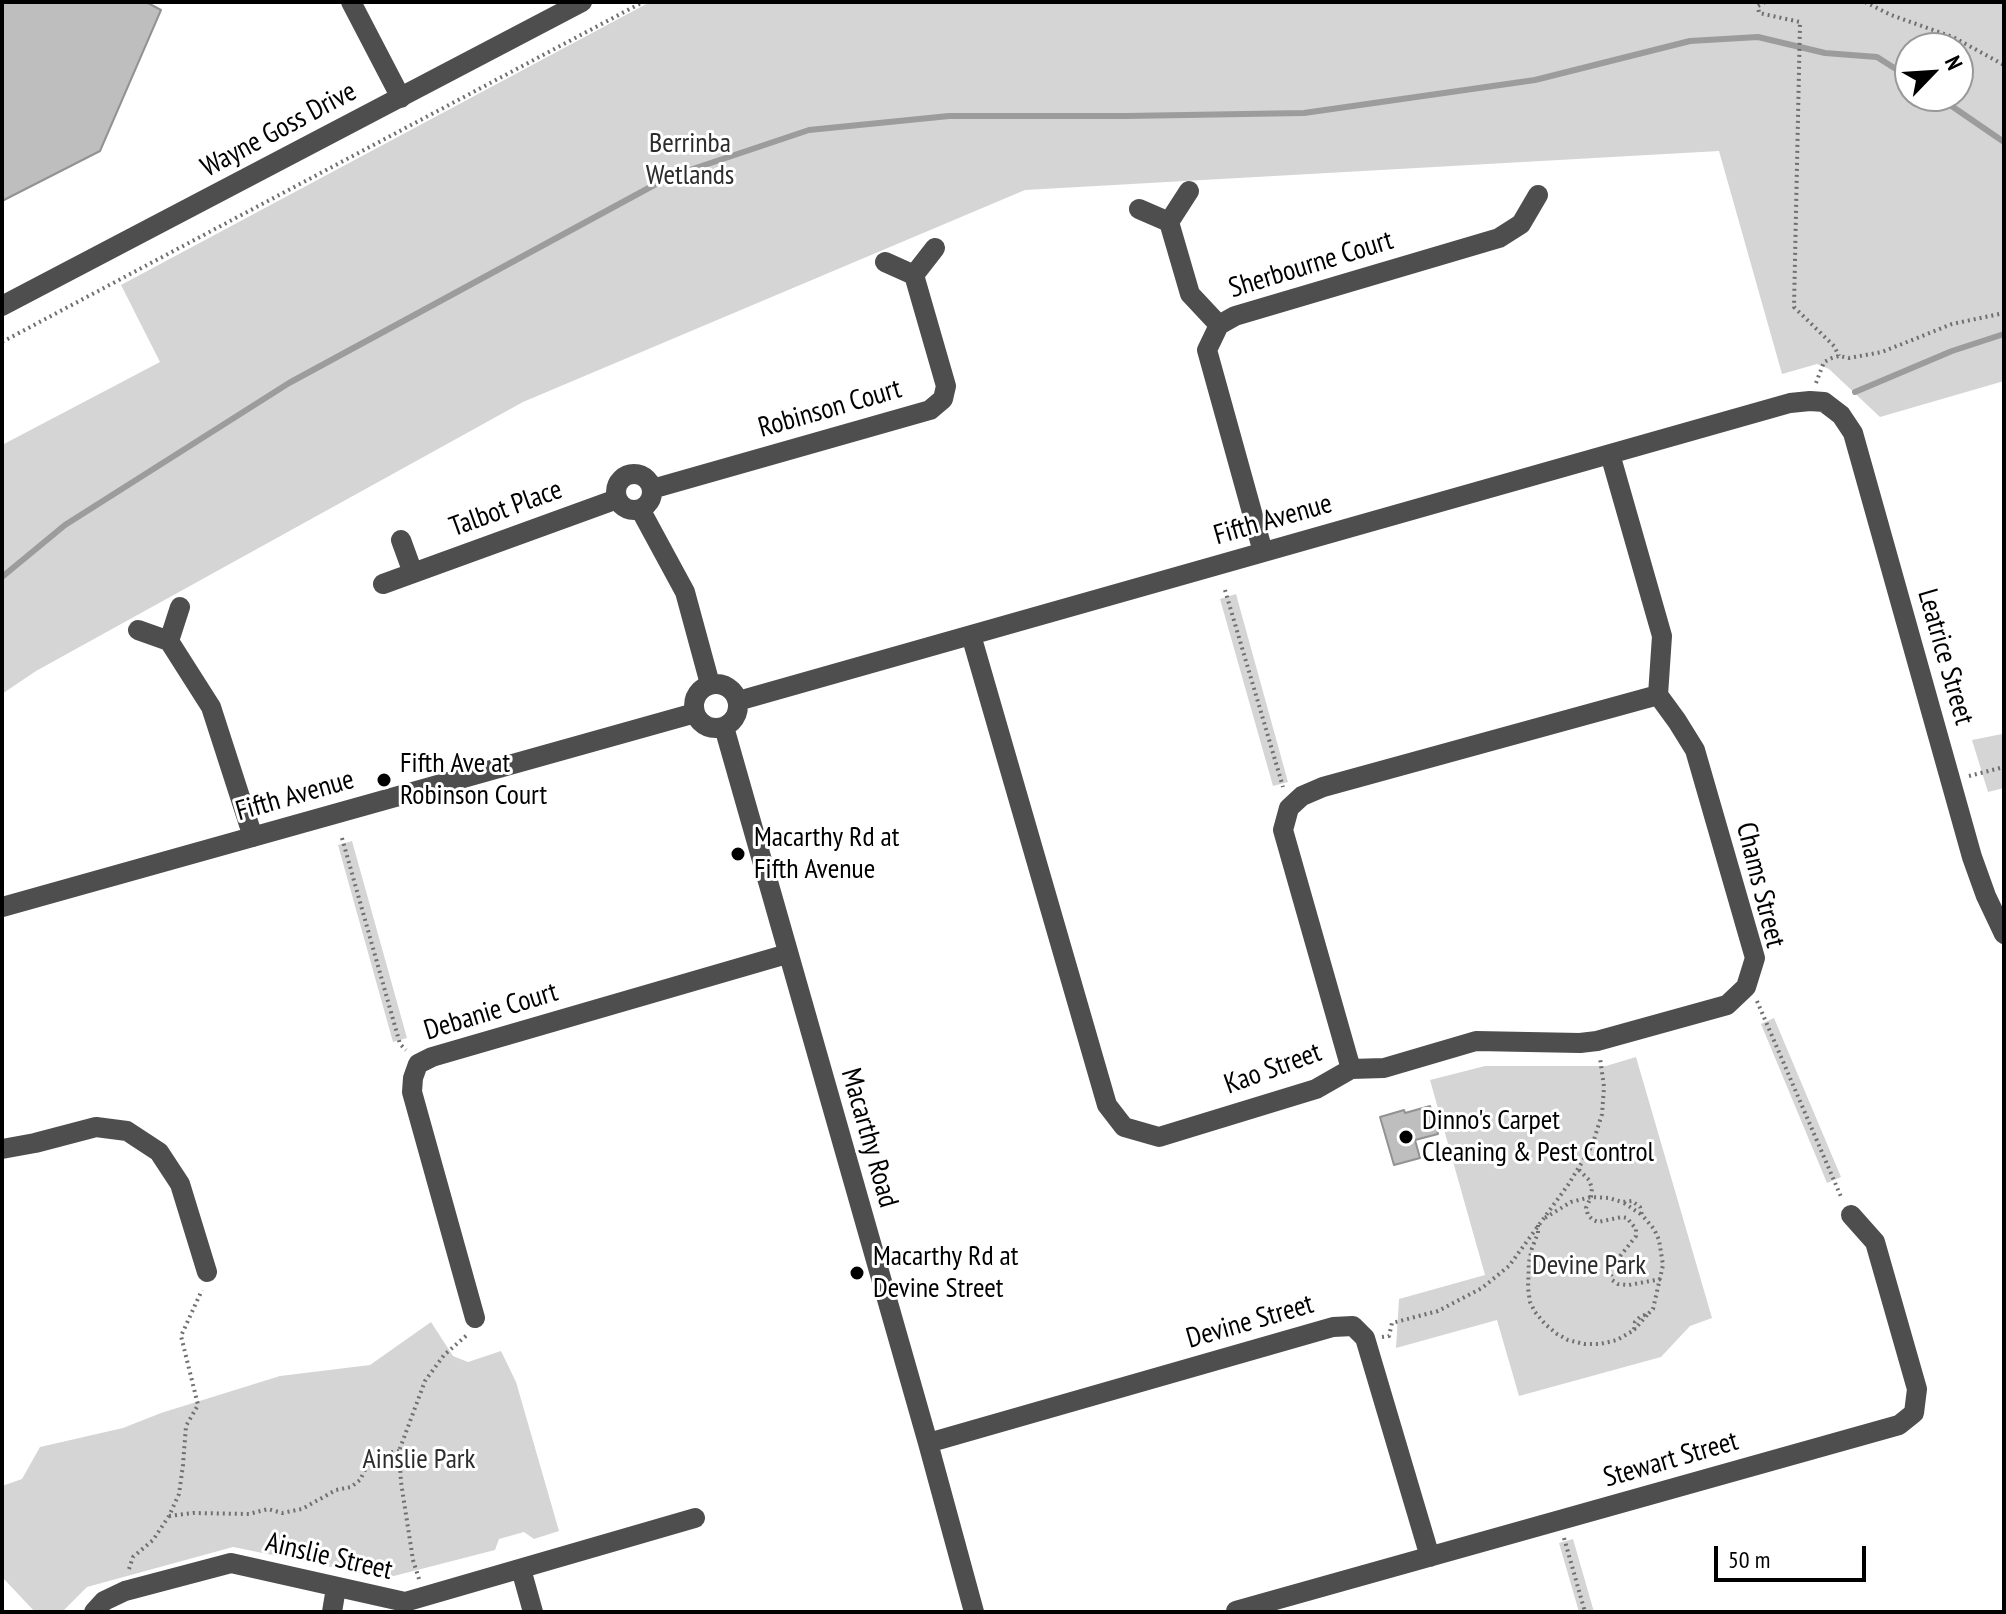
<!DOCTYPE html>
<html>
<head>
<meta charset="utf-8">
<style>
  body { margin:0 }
  #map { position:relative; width:2006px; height:1614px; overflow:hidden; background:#fff; font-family:"PT Sans Narrow",sans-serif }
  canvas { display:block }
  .frame { position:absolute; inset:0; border:4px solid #000; pointer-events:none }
  .north { position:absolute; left:1894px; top:32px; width:80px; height:80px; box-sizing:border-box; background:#fff; border:2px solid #999; border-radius:50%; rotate:65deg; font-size:22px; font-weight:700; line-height:32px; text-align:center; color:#000 }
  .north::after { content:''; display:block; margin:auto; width:28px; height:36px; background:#000; clip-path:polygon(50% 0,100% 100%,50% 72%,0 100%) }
  .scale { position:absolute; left:1714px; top:1546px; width:152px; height:36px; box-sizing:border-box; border:4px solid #000; border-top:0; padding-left:10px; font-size:24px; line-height:28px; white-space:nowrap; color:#000; -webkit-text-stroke:6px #fff; paint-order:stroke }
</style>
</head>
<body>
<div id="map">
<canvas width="2006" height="1614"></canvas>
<div class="frame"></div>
<div class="north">N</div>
<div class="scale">50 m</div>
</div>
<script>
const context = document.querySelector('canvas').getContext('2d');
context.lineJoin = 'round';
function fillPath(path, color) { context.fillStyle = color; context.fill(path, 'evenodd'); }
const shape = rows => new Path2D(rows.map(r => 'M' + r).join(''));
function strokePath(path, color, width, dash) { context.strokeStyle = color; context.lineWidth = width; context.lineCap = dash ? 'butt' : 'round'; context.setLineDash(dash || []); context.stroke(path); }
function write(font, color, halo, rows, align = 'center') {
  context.font = font + ' "PT Sans Narrow",sans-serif'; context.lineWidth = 6; context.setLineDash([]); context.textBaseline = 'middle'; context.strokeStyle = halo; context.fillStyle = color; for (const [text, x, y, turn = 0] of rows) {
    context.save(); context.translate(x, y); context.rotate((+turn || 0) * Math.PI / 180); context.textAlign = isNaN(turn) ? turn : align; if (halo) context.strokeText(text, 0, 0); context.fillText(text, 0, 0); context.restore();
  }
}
const green = shape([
  [650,2,2004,2,2004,381,1880,417,1829,369,1817,364,1782,374,1719,151,1025,190,523,402,36,671,2,694,2,445,160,362,121,285],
  [1958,48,1958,96,1910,96,1910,48],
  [1236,594,1288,782,1273,786,1220,599],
  [2002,734,2004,744,2004,788,1988,792,1972,740],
  [352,841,407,1038,393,1042,338,845],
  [1774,1018,1841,1177,1827,1183,1761,1024],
  [1636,1057,1712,1318,1690,1326,1661,1357,1519,1396,1497,1320,1396,1348,1399,1299,1485,1275,1430,1080,1485,1066,1606,1066],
  [431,1322,453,1356,468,1362,501,1351,516,1382,559,1531,534,1539,524,1532,499,1539,495,1550,386,1578,233,1547,87,1587,62,1612,35,1612,3,1578,2,1486,22,1479,40,1447,123,1428,161,1413,280,1376,370,1365],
  [1573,1539,1594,1612,1579,1612,1559,1543]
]);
const stream = shape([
  [1937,96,2004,142],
  [1855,392,1952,351,2004,334],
  [2,577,65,525,289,383,669,177,809,130,949,116,1126,116,1304,113,1535,80,1690,41,1758,37,1825,53,1877,57,1910,78]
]);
const building = shape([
  [2,2,146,2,161,10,100,151,2,201,2,2],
  [1430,1106,1438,1134,1415,1140,1420,1158,1394,1165,1380,1117,1404,1110,1405,1113,1430,1106]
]);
const path = shape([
  [1765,2,1758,6,1759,13,1800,22,1794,307,1834,346,1839,356],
  [1865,2,1891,15,1953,37,2004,65],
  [2,342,643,2],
  [1816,383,1824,362,1832,358,1839,356,1849,358,1882,352,1952,324,2004,313],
  [1225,590,1283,787],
  [1969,776,2004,767],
  [342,838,400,1044,406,1050],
  [1757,1001,1842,1199],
  [1579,1170,1589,1180,1592,1188,1591,1197,1586,1208,1588,1215,1593,1220,1598,1222,1622,1217,1627,1218,1636,1229,1636,1236,1610,1269,1612,1280,1618,1284,1629,1285,1661,1279],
  [1624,1203,1642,1215],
  [1538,1225,1538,1233,1532,1248,1529,1262,1528,1288,1530,1302,1535,1312,1545,1324,1557,1334,1568,1340,1584,1344,1600,1344,1617,1340,1634,1330,1635,1322,1641,1316,1648,1314,1653,1309,1663,1265,1659,1240,1654,1229,1642,1215,1640,1207,1632,1201,1622,1202,1609,1198,1591,1197,1571,1202,1543,1219],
  [1634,1330,1648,1314],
  [1382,1337,1389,1336,1392,1323,1438,1311,1482,1288,1509,1266,1568,1185,1592,1146,1602,1114,1604,1087,1600,1058],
  [169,1516,193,1513,249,1514,268,1509,282,1513,302,1509,336,1490,351,1487,360,1480,369,1462,376,1455,399,1451],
  [1564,1538,1585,1612],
  [129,1569,133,1557,153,1540,169,1516,179,1494,183,1465,186,1426,198,1405,181,1336,202,1290],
  [419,1579,413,1560,401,1482,399,1451,425,1381,444,1355,467,1335]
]);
const minor = shape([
  [351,2,401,98],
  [1139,209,1169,222,1189,191],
  [1169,222,1190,294,1219,325],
  [885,262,914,275,935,248],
  [2,306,582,2],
  '616 492a18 18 0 1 1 36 0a18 18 0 1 1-36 0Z',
  [652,489,930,410,943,399,946,386,914,275],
  [640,509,685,592,710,684],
  [401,540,413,573],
  [1263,552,1207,350,1219,325,1235,316,1499,238,1521,224,1538,195],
  [383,584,617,499],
  [138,630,169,641,180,607],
  [971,635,1107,1105,1124,1127,1159,1137,1316,1089,1351,1069,1283,830,1289,808,1302,796,1323,787,1658,695],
  [169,641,211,707,253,837],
  '694 706a22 22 0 1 1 44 0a22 22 0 1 1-44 0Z',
  [738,701,1790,403,1810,401,1824,402,1841,415,1853,433,1972,857,1986,896,2004,934],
  [724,727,928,1443,974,1612],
  [2,907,695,713],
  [1351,1069,1384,1068,1476,1041,1580,1043,1597,1041,1727,1005,1746,987,1755,958,1695,750,1677,721,1658,695,1662,636,1610,454],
  [2,1149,35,1143,96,1127,127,1131,159,1152,180,1184,207,1272],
  [475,1318,412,1092,413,1078,418,1064,432,1057,787,954],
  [928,1443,1333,1327,1353,1326,1365,1338,1430,1557],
  [521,1569,533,1612],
  [1236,1611,1899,1425,1914,1413,1917,1389,1875,1242,1851,1215],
  [94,1612,104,1601,125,1591,231,1563,405,1602,695,1518],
  [332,1612,336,1588]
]);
const markers = [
  [384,780,8,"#000"],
  [738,854,8,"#000"],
  [1406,1137,8,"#000"],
  [857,1273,8,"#000"]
];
const streetNames = [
  ["Wayne Goss Drive",279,130,-28],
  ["Sherbourne Court",1311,265,-17],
  ["Robinson Court",830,409,-16],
  ["Talbot Place",506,509,-20],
  ["Fifth Avenue",1273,520,-16],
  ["Leatrice Street",1945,657,74],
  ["Fifth Avenue",295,796,-16],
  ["Chams Street",1760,885,76],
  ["Debanie Court",491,1012,-17],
  ["Kao Street",1273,1069,-20],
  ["Macarthy Road",869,1138,74],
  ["Devine Street",1250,1322,-16],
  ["Stewart Street",1671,1460,-16],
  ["Ainslie Street",329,1557,13]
];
const parkNames = [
  ["Berrinba",690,144],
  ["Wetlands",690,176],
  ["Devine Park",1589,1266],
  ["Ainslie Park",419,1460]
];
const poiNames = [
  ["Fifth Ave at",400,764],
  ["Robinson Court",400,796],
  ["Macarthy Rd at",754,838],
  ["Fifth Avenue",754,870],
  ["Dinno's Carpet",1422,1121],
  ["Cleaning & Pest Control",1422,1153],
  ["Macarthy Rd at",873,1257],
  ["Devine Street",873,1289]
];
fillPath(green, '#d5d5d5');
strokePath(stream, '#9c9c9c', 6);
fillPath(building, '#bebebe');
strokePath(building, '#929292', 2);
strokePath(path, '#707070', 4, [2, 4]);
strokePath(minor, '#4e4e4e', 20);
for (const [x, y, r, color] of markers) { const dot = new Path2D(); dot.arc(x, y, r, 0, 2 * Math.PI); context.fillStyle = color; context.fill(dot); strokePath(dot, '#fff', 3); }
write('28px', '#000', '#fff', streetNames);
write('28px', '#2c2c2c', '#fff', parkNames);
write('28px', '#000', '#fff', poiNames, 'left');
</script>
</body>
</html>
